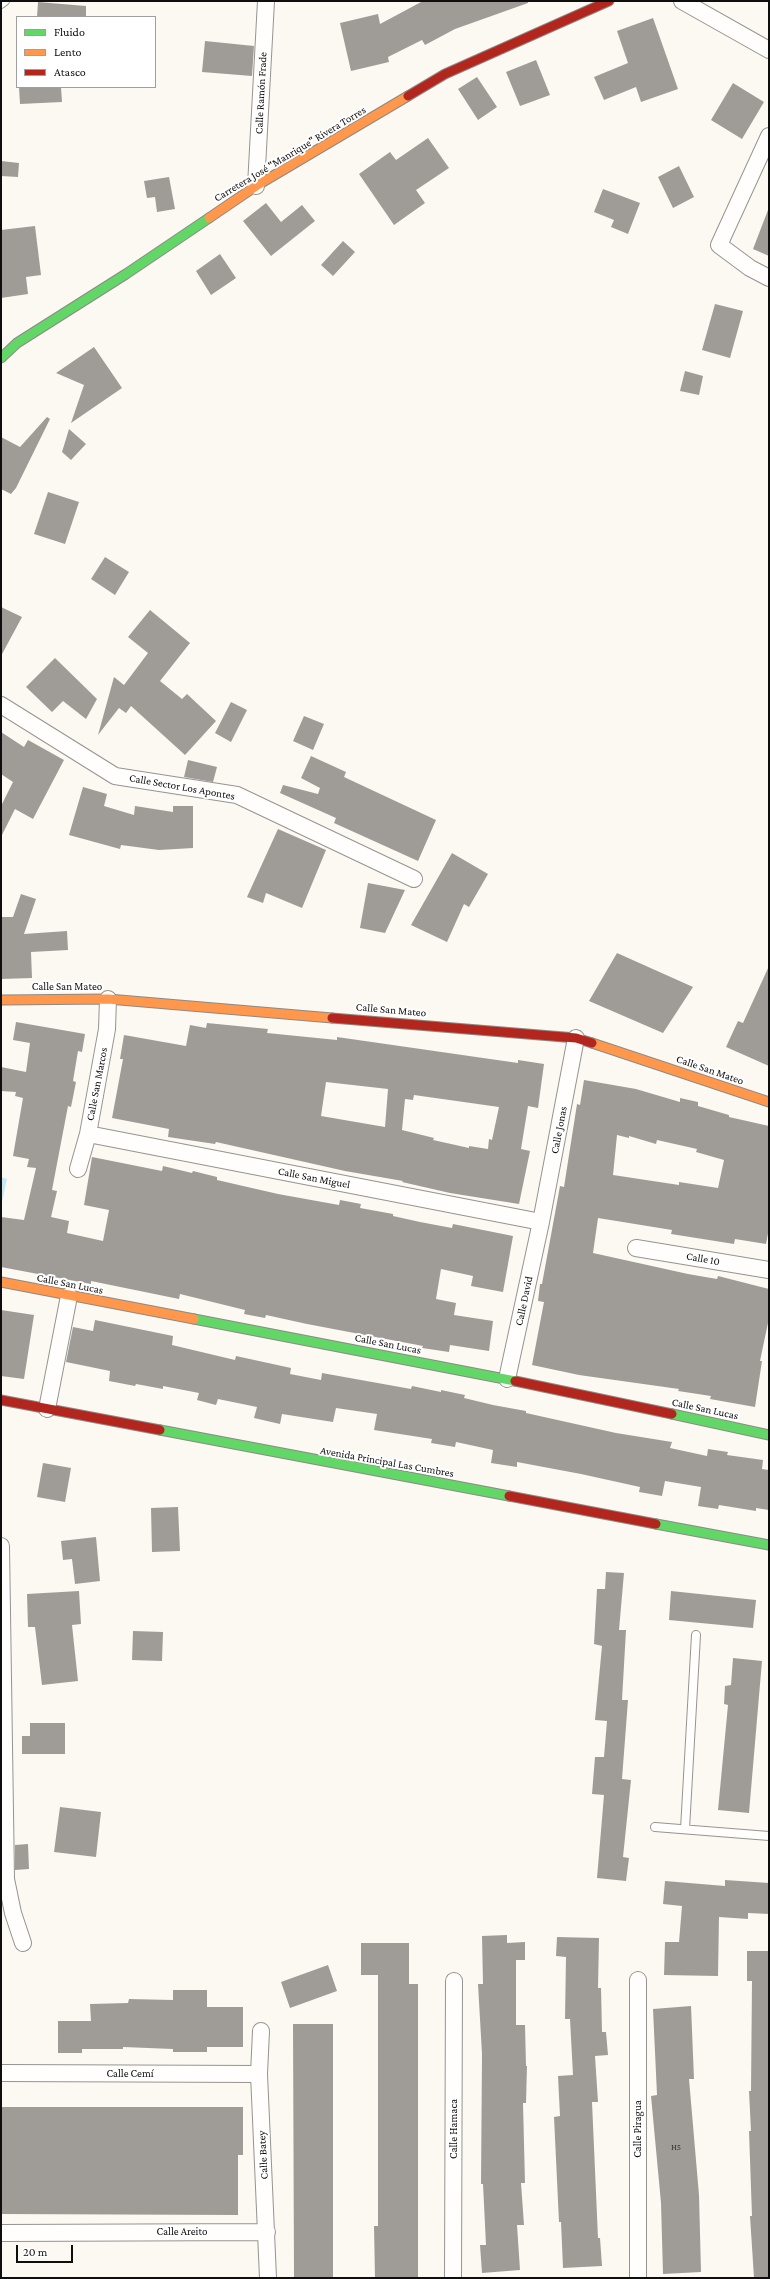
<!DOCTYPE html>
<html>
<head>
<meta charset="utf-8">
<style>
  body { margin:0 }
  #map { position:relative; width:770px; height:2279px; overflow:hidden; background:#fcf9f2; font-family:"Crimson Pro",serif }
  canvas { display:block }
  .frame { position:absolute; inset:0; border:2px solid #0e0e0e; pointer-events:none }
  .legend { position:absolute; left:16px; top:16px; width:140px; height:72px; box-sizing:border-box; background:#fff; border:1px solid #9f9f9f; margin:0; padding:5px 7px; list-style:none; font-size:12px; color:#0e0e0e }
  .legend li { display:flex; align-items:center; gap:8px; height:20px }
  .legend b { width:20px; border:1px solid #9f9f9f }
  .scale { position:absolute; left:16px; top:2245px; width:57px; height:18px; box-sizing:border-box; border:2px solid #0e0e0e; border-top:0; padding-left:5px; font-size:12px; line-height:14px; white-space:nowrap; color:#0e0e0e; -webkit-text-stroke:3px #fff; paint-order:stroke }
</style>
</head>
<body>
<div id="map">
<canvas width="770" height="2279"></canvas>
<div class="frame"></div>
<ul class="legend">
<li><b style="height:5px;background:#63d668"></b>Fluido</li>
<li><b style="height:5px;background:#ff974d"></b>Lento</li>
<li><b style="height:5px;background:#b3261e"></b>Atasco</li>
</ul>
<div class="scale">20 m</div>
</div>
<script>
const context = document.querySelector('canvas').getContext('2d');
context.lineJoin = 'round';
function fillPath(path, color) { context.fillStyle = color; context.fill(path, 'evenodd'); }
const shape = rows => new Path2D(rows.map(r => 'M' + r).join(''));
function strokePath(path, color, width, dash) { context.strokeStyle = color; context.lineWidth = width; context.lineCap = dash ? 'butt' : 'round'; context.setLineDash(dash || []); context.stroke(path); }
function write(font, color, halo, rows, align = 'center') {
  context.font = font + ' "Crimson Pro",serif'; context.lineWidth = 4; context.setLineDash([]); context.textBaseline = 'middle'; context.strokeStyle = halo; context.fillStyle = color; for (const [text, x, y, turn = 0] of rows) {
    context.save(); context.translate(x, y); context.rotate((+turn || 0) * Math.PI / 180); context.textAlign = isNaN(turn) ? turn : align; if (halo) context.strokeText(text, 0, 0); context.fillText(text, 0, 0); context.restore();
  }
}
const water = shape([
  [1,1177,7,1179,2,1202,1,1202]
]);
const building = shape([
  [423,1,528,1,528,3,455,29,425,45,422,40,388,57,389,62,351,71,340,23,378,14,380,24],
  [38,2,86,6,86,17,37,17],
  [653,18,678,89,641,102,636,87,604,100,594,77,628,63,617,31],
  [205,41,254,46,252,76,202,72],
  [536,60,550,95,520,106,506,72],
  [477,77,497,107,478,120,458,89],
  [733,83,764,102,742,139,711,120],
  [19,87,61,87,62,102,20,104],
  [428,138,449,168,416,190,425,203,394,225,359,174,390,152,396,160],
  [1,161,19,163,18,177,1,176],
  [679,166,694,197,673,208,658,177],
  [169,177,175,209,157,212,155,197,147,198,144,181],
  [603,189,640,203,628,234,611,227,614,220,594,212],
  [266,203,281,222,302,205,315,221,271,256,243,221],
  [768,210,769,210,769,256,753,249],
  [35,226,41,275,26,277,28,294,1,298,1,230],
  [343,241,355,252,333,276,321,265],
  [220,254,236,278,211,295,196,271],
  [715,304,743,311,730,358,702,350],
  [94,347,122,388,71,423,84,385,56,373],
  [685,371,703,376,699,395,680,391],
  [47,417,50,419,16,488,11,494,1,489,1,437,20,447],
  [69,429,86,444,71,460,62,452],
  [48,492,79,502,65,544,34,534],
  [105,557,129,572,115,595,91,579],
  [1,607,22,617,1,656],
  [150,610,190,643,160,681,182,699,187,694,216,721,185,755,131,706,126,713,119,708,98,735,114,677,124,685,148,653,128,637],
  [55,658,97,699,86,719,63,701,52,712,26,687],
  [231,702,247,710,231,742,215,733],
  [304,716,324,724,313,750,293,741],
  [1,732,24,747,28,740,64,760,33,819,15,809,1,837,1,806,13,782,1,774],
  [311,756,346,772,344,777,436,820,418,861,334,823,336,818,280,793,283,785,318,794,320,788,301,778],
  [188,760,217,767,213,782,184,777],
  [83,787,107,794,104,806,134,815,135,806,173,812,173,806,193,806,193,848,159,850,121,845,120,849,69,835],
  [278,829,326,850,302,908,266,893,263,903,247,897],
  [452,853,488,874,469,907,464,904,447,942,411,925],
  [368,883,405,890,385,933,360,928],
  [21,894,36,899,24,934,67,931,68,950,31,952,32,978,1,979,1,917,13,917],
  [617,953,693,987,663,1033,589,1001],
  [769,966,769,1066,726,1047,738,1021,743,1023],
  [16,1022,85,1034,82,1052,78,1051,73,1081,76,1082,71,1107,68,1106,52,1190,57,1191,51,1217,69,1221,67,1233,103,1241,109,1210,84,1205,92,1157,162,1171,163,1166,192,1173,193,1171,217,1177,217,1180,278,1194,339,1205,340,1200,361,1204,360,1208,393,1214,393,1216,420,1222,452,1228,453,1224,513,1236,503,1292,471,1286,473,1276,441,1269,436,1299,456,1303,454,1315,493,1321,489,1351,450,1345,449,1352,422,1348,423,1346,307,1324,266,1315,265,1318,244,1314,245,1310,180,1294,179,1299,91,1281,91,1284,1,1267,1,1217,24,1220,36,1168,27,1167,29,1159,13,1156,23,1098,15,1096,16,1092,1,1091,1,1067,26,1072,30,1043,13,1040],
  [207,1023,268,1029,267,1033,337,1040,337,1037,518,1063,518,1060,544,1064,538,1108,528,1106,521,1149,530,1151,519,1204,450,1193,402,1182,403,1181,345,1171,216,1142,215,1144,168,1137,169,1129,112,1118,123,1059,120,1059,124,1035,186,1046,190,1025,206,1028],
  [326,1082,388,1089,385,1127,321,1116],
  [414,1095,499,1107,492,1140,489,1139,488,1149,469,1146,469,1148,433,1140,434,1138,402,1130,405,1099,413,1100],
  [584,1080,636,1089,680,1102,680,1098,698,1102,698,1106,729,1115,729,1117,769,1126,769,1228,766,1244,735,1239,734,1244,709,1240,671,1234,672,1230,598,1218,593,1253,688,1274,717,1279,718,1276,769,1289,769,1318,760,1361,762,1361,755,1407,710,1399,711,1396,678,1391,679,1389,579,1375,532,1365,544,1302,538,1301,540,1284,542,1284,560,1186,564,1187,577,1104,580,1105],
  [617,1135,629,1138,629,1136,656,1144,657,1140,697,1149,696,1152,724,1160,718,1188,679,1182,679,1185,613,1175],
  [1,1310,34,1315,24,1379,1,1376],
  [95,1320,173,1336,172,1345,235,1360,236,1356,291,1368,290,1374,321,1380,322,1373,411,1389,412,1386,441,1392,441,1390,465,1395,464,1398,493,1405,526,1411,526,1413,616,1433,672,1442,670,1448,707,1456,708,1449,728,1452,727,1455,763,1460,762,1469,769,1470,769,1510,756,1508,756,1511,719,1505,718,1509,698,1506,701,1487,665,1481,662,1496,639,1492,640,1487,581,1474,517,1462,517,1467,491,1463,493,1450,456,1442,455,1447,431,1443,432,1439,374,1430,377,1414,336,1408,333,1422,282,1414,280,1424,254,1418,257,1407,218,1399,216,1405,197,1400,199,1393,163,1386,163,1389,136,1384,135,1386,109,1381,110,1371,66,1362,73,1327,93,1331],
  [43,1463,71,1468,65,1502,37,1497],
  [178,1507,180,1551,152,1552,151,1508],
  [96,1537,100,1581,75,1584,72,1559,63,1560,61,1541],
  [606,1572,624,1573,619,1630,626,1630,622,1700,628,1700,622,1779,631,1780,623,1857,629,1858,626,1881,597,1878,604,1795,592,1794,595,1757,604,1757,607,1721,595,1720,602,1646,594,1644,597,1589,605,1589],
  [79,1591,81,1624,72,1625,78,1681,42,1685,35,1627,28,1627,27,1594],
  [671,1591,756,1600,753,1628,669,1620],
  [133,1631,163,1632,162,1661,132,1660],
  [733,1658,762,1661,749,1813,718,1810,728,1705,724,1704,725,1686,731,1685],
  [30,1723,65,1723,65,1754,22,1754,22,1736,30,1736],
  [60,1807,101,1812,96,1857,54,1852],
  [28,1844,29,1869,15,1870,15,1845],
  [725,1880,769,1883,769,1914,748,1913,748,1919,719,1917,718,1976,664,1975,665,1942,679,1942,682,1906,663,1904,665,1881,725,1886],
  [507,1935,507,1943,525,1942,525,1960,516,1960,516,2025,525,2025,526,2066,527,2066,526,2103,523,2103,525,2183,521,2183,524,2225,517,2225,520,2270,482,2273,480,2245,486,2245,483,2184,481,2184,482,2054,478,1984,483,1984,482,1936],
  [557,1937,599,1938,598,1988,601,1988,602,2032,606,2032,608,2055,595,2056,598,2102,592,2102,598,2238,600,2238,602,2266,563,2268,561,2222,559,2222,554,2117,560,2116,558,2076,573,2075,570,2019,565,2019,566,1957,556,1956],
  [361,1943,409,1943,409,1984,418,1984,418,2278,375,2278,374,2226,378,2226,378,1975,361,1975],
  [747,1951,769,1951,769,2278,754,2278,750,2216,752,2216,749,2131,751,2131,749,2091,751,2091,752,1981,747,1981],
  [328,1965,337,1991,290,2008,281,1982],
  [173,1990,207,1990,207,2007,243,2007,243,2047,207,2047,207,2052,173,2052,173,2049,123,2047,123,2049,82,2049,82,2053,58,2053,58,2021,91,2021,90,2004,128,2003,129,1999,173,2000],
  [691,2006,694,2079,689,2079,699,2195,701,2272,663,2274,661,2203,651,2096,657,2095,653,2009],
  [293,2024,333,2024,333,2278,294,2278],
  [1,2107,243,2107,243,2155,238,2155,238,2215,1,2214]
]);
const lane = shape([
  [1,4,5,1],
  [655,1827,769,1836],
  [685,1829,696,1635]
]);
const street = shape([
  [682,1,769,50],
  [769,136,719,245,750,268,769,278],
  [256,186,266,1],
  [1,705,115,776,237,795,414,879],
  [88,1134,541,1222],
  [78,1169,88,1134,107,1029,108,999],
  [636,1248,769,1270],
  [507,1379,541,1222,576,1038],
  [47,1409,69,1296],
  [1,1546,6,1879,13,1913,23,1943],
  [638,1980,638,2278],
  [261,2031,259,2074,268,2278],
  [1,2073,259,2074],
  [1,2233,267,2232],
  [453,2278,454,1981]
]);
const fast = shape([
  [1,358,17,343,126,274,209,218],
  [194,1319,515,1381],
  [672,1414,769,1435],
  [160,1430,509,1496],
  [656,1524,769,1545]
]);
const slow = shape([
  [209,218,256,186,408,96],
  [1,1000,108,999,332,1018],
  [592,1043,769,1102],
  [1,1282,194,1319]
]);
const jam = shape([
  [408,96,445,74,609,1],
  [332,1018,576,1038,592,1043],
  [515,1381,672,1414],
  [1,1400,160,1430],
  [509,1496,656,1524]
]);
const numberNames = [
  ["H5",676,2147]
];
const streetNames = [
  ["Calle Ramón Frade",261,93,-87],
  ["Carretera José \"Manrique\" Rivera Torres",290,154,-31],
  ["Calle Sector Los Apontes",182,787,10],
  ["Calle San Mateo",67,987],
  ["Calle San Mateo",391,1010,5],
  ["Calle San Mateo",710,1070,19],
  ["Calle San Marcos",97,1084,-79],
  ["Calle Jonas",559,1130,-79],
  ["Calle San Miguel",314,1178,11],
  ["Calle 10",703,1259,10],
  ["Calle San Lucas",70,1284,11],
  ["Calle David",524,1301,-78],
  ["Calle San Lucas",388,1344,11],
  ["Calle San Lucas",705,1409,12],
  ["Avenida Principal Las Cumbres",387,1462,10],
  ["Calle Cemí",130,2074],
  ["Calle Hamaca",454,2129,-90],
  ["Calle Piragua",638,2129,-90],
  ["Calle Batey",263,2155,-93],
  ["Calle Areito",182,2232]
];
fillPath(water, '#c8e8f6');
fillPath(building, '#9f9c98');
strokePath(lane, '#959491', 10);
strokePath(street, '#959491', 18);
strokePath(fast, '#8c8a87', 11);
strokePath(slow, '#8c8a87', 11);
strokePath(jam, '#8c8a87', 11);
strokePath(lane, '#fffefd', 8);
strokePath(street, '#fffefd', 16);
strokePath(fast, '#63d668', 9);
strokePath(slow, '#ff974d', 9);
strokePath(jam, '#b3261e', 9);
write('9px', '#323230', null, numberNames);
write('11px', '#0e0e0e', '#fff', streetNames);
</script>
</body>
</html>
